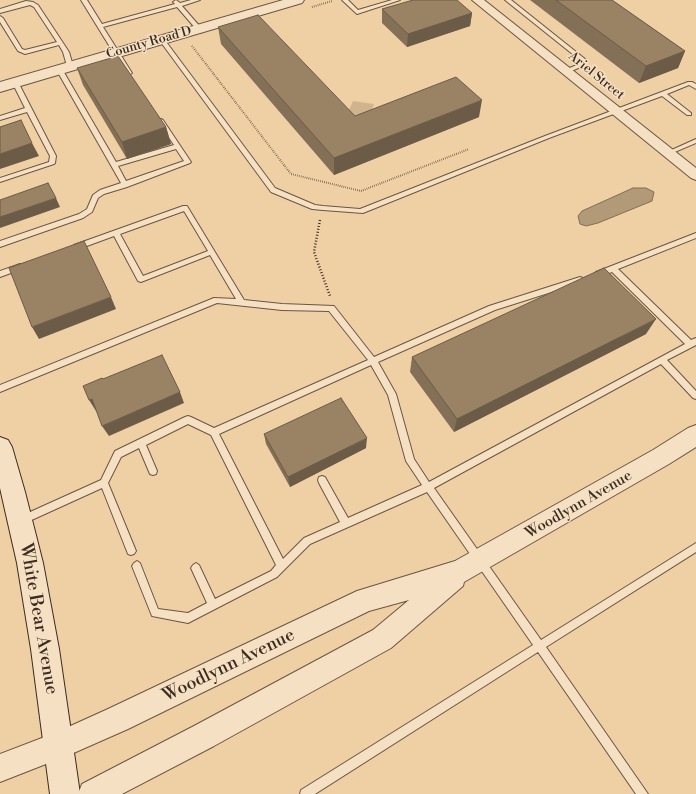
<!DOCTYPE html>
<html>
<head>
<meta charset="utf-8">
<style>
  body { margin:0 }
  canvas { display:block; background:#efd0a4 }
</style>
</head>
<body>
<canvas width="696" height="794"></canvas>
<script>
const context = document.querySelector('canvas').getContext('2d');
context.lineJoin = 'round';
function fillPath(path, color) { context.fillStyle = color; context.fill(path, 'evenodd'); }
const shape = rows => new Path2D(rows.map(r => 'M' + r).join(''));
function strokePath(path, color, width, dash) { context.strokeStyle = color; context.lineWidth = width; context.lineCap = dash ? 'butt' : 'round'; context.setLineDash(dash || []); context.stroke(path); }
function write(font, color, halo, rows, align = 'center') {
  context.font = font + ' "Libre Bodoni",serif'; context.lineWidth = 3; context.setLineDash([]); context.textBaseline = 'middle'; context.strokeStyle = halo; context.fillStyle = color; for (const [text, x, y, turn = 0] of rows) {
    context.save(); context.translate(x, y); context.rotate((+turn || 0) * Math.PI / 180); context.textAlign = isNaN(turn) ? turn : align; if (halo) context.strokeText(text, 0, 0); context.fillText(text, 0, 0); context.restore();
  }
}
const green = shape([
  [353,101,374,104,369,118,347,114]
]);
const water = shape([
  [633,188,646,188,654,192,652,201,598,223,586,226,580,224,578,216,582,211,633,188]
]);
const pathFar1 = shape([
  [312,7,332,1],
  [192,46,291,174,361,191,469,149]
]);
const path = shape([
  [320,220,314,252,330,296]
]);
const service = shape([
  [81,0,87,0,102,24,175,4,173,2,176,0,180,3,191,0,200,0,182,6,202,29,197,30,177,7,103,27,132,73,129,75,126,73,81,0],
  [342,0,348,0,358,10,392,0,400,0,357,14,342,0],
  [505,0,511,0,585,59,586,60,583,66,569,72,565,72,565,70,579,64,580,60,505,0],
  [26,1,33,2,38,5,69,52,73,66,72,67,67,66,63,52,59,45,25,54,18,51,0,22,0,16,3,18,22,49,25,50,57,42,34,7,30,5,0,13,0,9,26,1],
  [162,38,164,39,275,188,315,205,323,206,360,209,545,136,688,82,692,82,696,84,696,89,689,85,667,94,691,113,691,115,687,115,662,96,549,138,363,213,323,210,312,209,271,192,160,41,159,40,162,38],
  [57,68,62,69,116,162,174,145,158,121,161,119,163,120,191,162,190,163,127,187,104,194,98,198,92,212,83,218,0,247,0,241,79,214,87,209,93,195,100,190,121,183,56,69,57,68],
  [176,149,184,161,126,181,118,166,176,149],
  [15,80,18,82,56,156,55,163,54,164,0,182,0,178,49,162,50,156,27,112,0,120,0,116,25,108,12,82,15,80],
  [696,139,696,143,670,154,668,155,665,153,696,139],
  [183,206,187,206,244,300,282,304,334,306,374,357,489,306,580,277,583,278,584,280,583,282,495,310,378,362,396,394,414,459,429,482,685,344,612,272,599,277,595,274,596,272,696,233,696,238,618,269,691,340,696,338,696,345,667,360,696,391,696,399,693,398,661,364,434,488,541,640,696,543,696,552,546,647,648,794,636,794,538,652,315,794,300,794,301,790,533,645,427,492,310,544,277,577,188,623,152,616,132,566,134,563,137,561,140,563,158,609,188,613,207,603,191,568,193,565,196,563,199,565,215,599,271,571,276,565,211,435,188,424,146,445,157,471,156,474,153,475,150,474,139,448,121,457,108,483,136,551,134,554,131,555,128,554,102,488,25,523,22,524,19,523,18,520,19,517,101,480,115,451,185,417,188,416,191,417,214,428,368,360,329,311,282,310,217,303,0,392,0,385,214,298,236,299,210,255,141,282,138,281,114,236,76,250,73,247,74,245,183,206],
  [184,211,208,251,143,276,120,234,184,211],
  [371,365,388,395,406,461,422,485,348,518,325,477,322,476,319,477,318,480,319,483,340,522,304,538,283,559,219,434,371,365],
  [20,264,22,265,24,267,22,269,0,277,0,271,20,264]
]);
const minor = shape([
  [472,0,484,0,696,168,696,180,691,178,472,0]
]);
const tertiary = shape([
  [283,0,304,0,302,3,0,92,0,82,283,0],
  [696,425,696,447,669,464,464,582,463,586,391,648,214,746,122,794,78,794,82,784,194,726,373,630,409,600,369,611,128,729,69,755,0,782,0,754,55,733,108,709,357,591,455,561,653,450,688,428,696,425]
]);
const secondary = shape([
  [0,437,8,440,12,447,25,492,43,563,59,649,80,794,50,794,31,649,17,563,0,488,0,437]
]);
const wall = shape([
  [530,0,612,0,685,51,678,68,639,83],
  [382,9,472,13,470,26,407,47,382,23],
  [218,27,355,116,479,117,334,175,221,44],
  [77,68,166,127,171,144,127,159,83,85],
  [646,334,454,432,410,372,412,357],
  [264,434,366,448,290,487,266,444]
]);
const shadedWall = shape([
  [472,13,470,26,407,47,408,34],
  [685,51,678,68,639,83,646,66],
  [482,100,479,117,334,175,334,158],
  [166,127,171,144,127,159,122,142],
  [32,143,39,156,0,169,0,154],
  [56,198,60,207,0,228,0,217],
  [111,297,116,309,39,339,32,327],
  [656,319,646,334,454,432,457,419],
  [180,392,184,403,109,436,102,426],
  [92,399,98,410,96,411,89,400],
  [367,438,366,448,290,487,288,477]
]);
const building = shape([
  [413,0,457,0,472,13,408,34,382,9,413,0],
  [556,0,612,0,685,51,646,66,556,0],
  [258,15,355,116,456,77,482,100,334,158,218,27,258,15],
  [118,56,166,127,122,142,77,68,118,56],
  [21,120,32,143,0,154,0,127,21,120],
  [48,183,56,198,0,217,0,200,48,183],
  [84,241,111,297,32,327,9,268,84,241],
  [604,268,656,319,457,419,412,357,604,268],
  [162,355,180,392,102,426,92,399,89,400,83,386,102,378,103,379,162,355],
  [341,398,367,438,288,477,264,434,341,398]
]);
const farStreetnames = [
  ["County Road D",149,43,-16],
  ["Ariel Street",596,76,39]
];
const streetNames = [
  ["Woodlynn Avenue",579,505,-30]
];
const nearStreetnames = [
  ["White Bear Avenue",38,619,80],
  ["Woodlynn Avenue",229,666,-26]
];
fillPath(green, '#d1b48e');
fillPath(water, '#b29977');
strokePath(water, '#836e54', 1);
strokePath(service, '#6a5641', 2);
strokePath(minor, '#6a5641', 2);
strokePath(tertiary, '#6a5641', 2);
strokePath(secondary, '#3d2d20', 2);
strokePath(pathFar1, '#3d2d20', 2, [0.5, 1.5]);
strokePath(path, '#3d2d20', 2.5, [1, 2]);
fillPath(service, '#f5e0c4');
fillPath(minor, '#f5e0c4');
fillPath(tertiary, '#f5e0c4');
fillPath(secondary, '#f5e0c4');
fillPath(wall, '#847057');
fillPath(shadedWall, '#6c5b47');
fillPath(building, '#9a8265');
strokePath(building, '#6c5b47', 1);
write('13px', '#3d2d20', '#f5e0c4', farStreetnames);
write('15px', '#3d2d20', '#f5e0c4', streetNames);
write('18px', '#3d2d20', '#f5e0c4', nearStreetnames);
</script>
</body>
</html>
